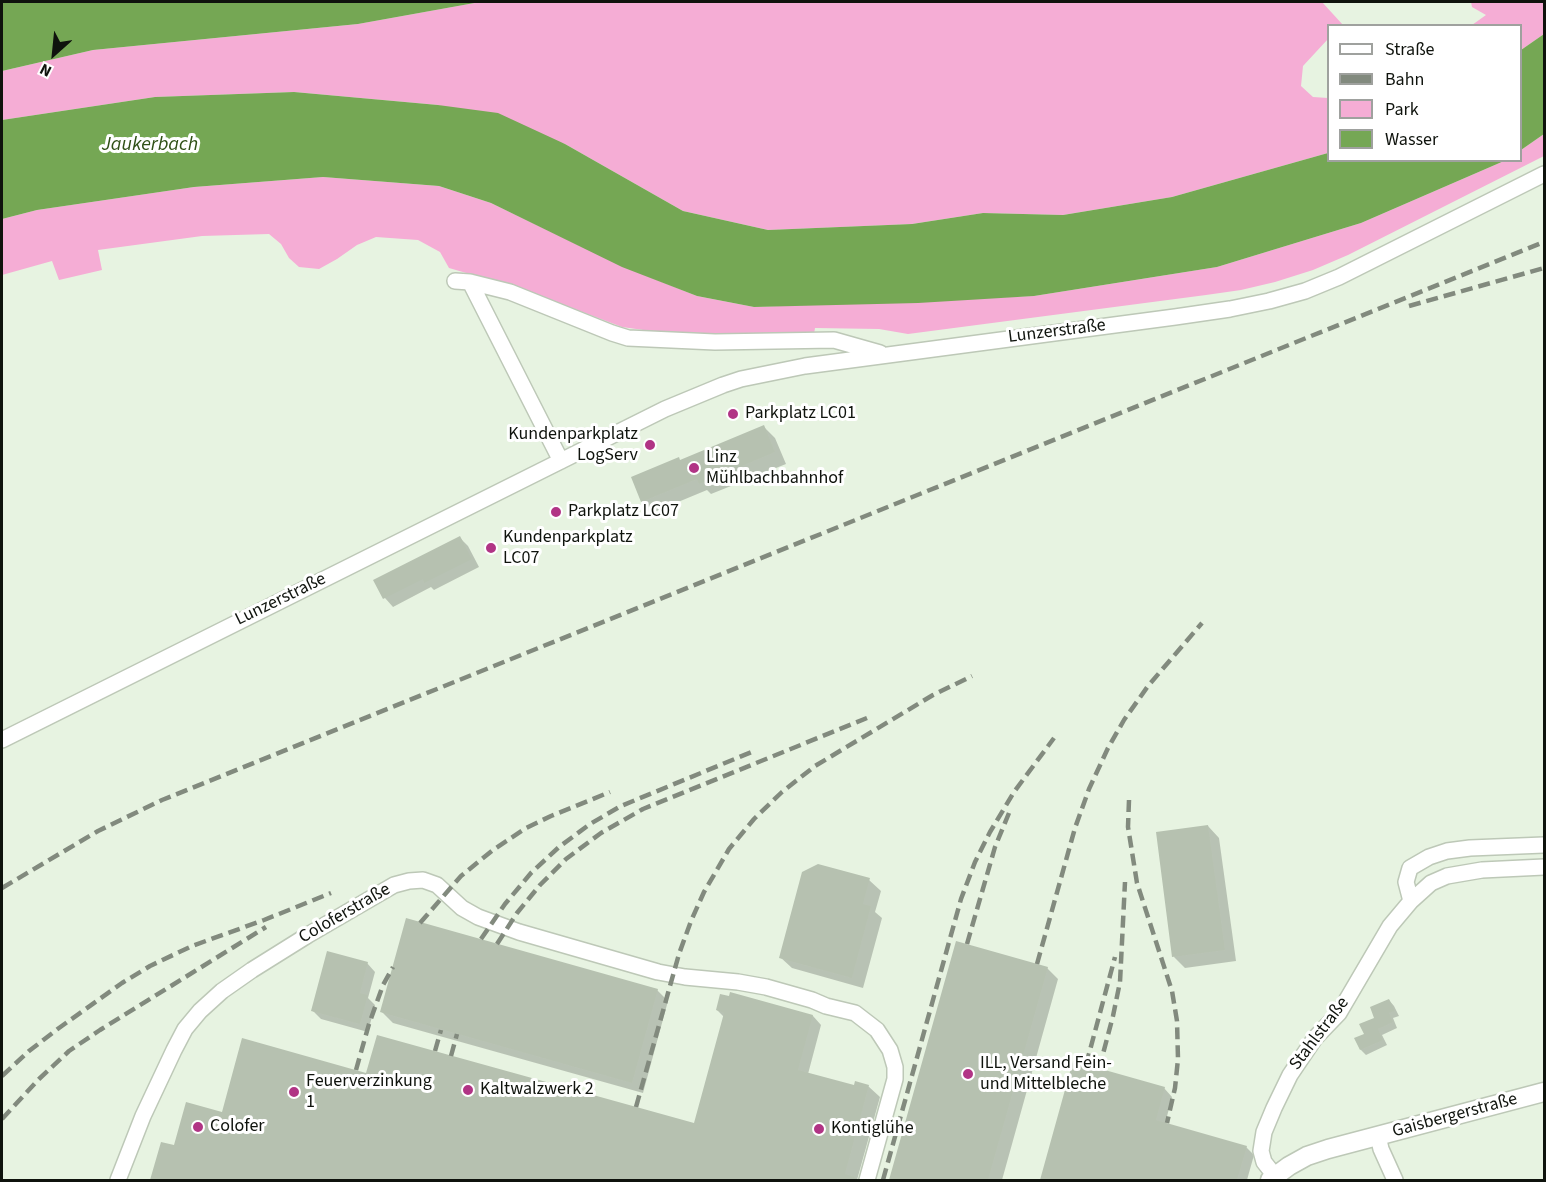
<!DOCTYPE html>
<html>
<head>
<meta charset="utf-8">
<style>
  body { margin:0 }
  #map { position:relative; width:1546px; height:1182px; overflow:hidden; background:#e7f3e1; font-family:"Source Sans 3",sans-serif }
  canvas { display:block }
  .frame { position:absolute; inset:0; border:3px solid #0f130d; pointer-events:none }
  .legend { position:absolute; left:1327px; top:24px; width:195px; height:138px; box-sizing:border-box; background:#fff; border:2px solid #9fa19e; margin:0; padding:8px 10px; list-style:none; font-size:18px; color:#0f130d }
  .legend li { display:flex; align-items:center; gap:12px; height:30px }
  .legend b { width:30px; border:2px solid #9fa19e }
  .north { position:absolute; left:24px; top:24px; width:60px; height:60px; -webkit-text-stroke:4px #fff; paint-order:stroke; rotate:207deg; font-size:16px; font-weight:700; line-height:24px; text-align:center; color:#0f130d }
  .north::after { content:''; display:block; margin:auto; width:21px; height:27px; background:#0f130d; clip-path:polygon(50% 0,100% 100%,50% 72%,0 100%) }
</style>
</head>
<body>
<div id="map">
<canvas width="1546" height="1182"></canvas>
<div class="frame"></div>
<ul class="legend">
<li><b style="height:8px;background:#fff"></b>Straße</li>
<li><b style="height:8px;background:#828a7e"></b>Bahn</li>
<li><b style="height:16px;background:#f5add5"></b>Park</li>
<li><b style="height:16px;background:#75a754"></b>Wasser</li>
</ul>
<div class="north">N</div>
</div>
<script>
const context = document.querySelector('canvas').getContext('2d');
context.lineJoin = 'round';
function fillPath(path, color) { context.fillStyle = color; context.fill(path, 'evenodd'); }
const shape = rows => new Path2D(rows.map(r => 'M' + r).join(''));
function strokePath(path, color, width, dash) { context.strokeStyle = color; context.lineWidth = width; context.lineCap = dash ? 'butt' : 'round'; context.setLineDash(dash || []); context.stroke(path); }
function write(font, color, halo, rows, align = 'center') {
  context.font = font + ' "Source Sans 3",sans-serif'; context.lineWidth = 6; context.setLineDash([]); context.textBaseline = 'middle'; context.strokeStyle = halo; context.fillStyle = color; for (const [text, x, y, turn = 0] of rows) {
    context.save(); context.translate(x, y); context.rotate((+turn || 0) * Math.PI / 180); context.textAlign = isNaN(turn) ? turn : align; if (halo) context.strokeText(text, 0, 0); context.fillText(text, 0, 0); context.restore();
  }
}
const green = shape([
  [480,2,1322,2,1343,25,1328,26,1328,39,1303,66,1301,86,1313,97,1328,98,1328,153,1172,197,1063,215,983,213,912,224,768,230,683,211,565,144,438,105,294,92,155,97,2,120,2,71,93,50,358,24],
  [1471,2,1544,2,1544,34,1521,50,1520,26,1472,25,1486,15,1472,7],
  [1544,134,1544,156,1348,255,1313,270,1275,282,1241,290,1206,295,908,334,879,329,815,328,814,334,672,334,622,327,522,289,449,268,440,252,418,240,376,237,357,245,337,259,319,269,299,267,289,258,281,244,269,234,202,236,98,250,102,270,59,280,52,261,2,275,2,219,37,210,194,187,323,177,439,186,491,203,622,266,697,296,754,307,1034,296,1217,267,1361,223,1504,161,1520,160,1521,150]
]);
const water = shape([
  [2,2,480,2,358,24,93,50,2,71],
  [1544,34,1544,134,1521,150,1521,50],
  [294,92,438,105,498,113,565,144,683,211,768,230,912,224,983,213,1063,215,1172,197,1328,153,1328,160,1504,161,1361,223,1217,267,1034,296,918,303,754,307,697,296,622,267,491,203,439,186,323,177,194,187,37,210,2,219,2,120,155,97]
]);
const shadow = shape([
  [764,427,775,438,786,464,711,494,707,490,654,512,643,501,681,461],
  [460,538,468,546,479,567,434,590,431,587,393,607,385,598,375,580],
  [1208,826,1219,838,1236,961,1185,968,1174,957],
  [869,880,881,891,875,912,882,918,863,988,792,968,780,957],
  [957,943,1047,968,1058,979,1002,1180,890,1180],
  [367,963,375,972,368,998,375,1005,368,1032,321,1019,313,1011],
  [657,990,668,1001,643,1093,393,1023,382,1012],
  [731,994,813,1016,821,1025,808,1074,855,1087,868,1086,880,1097,857,1180,152,1180,162,1144,175,1147,221,1113,368,1075,695,1125,725,1018,717,1010,730,998],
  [1389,1000,1394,1006,1399,1016,1393,1018,1397,1028,1382,1035,1387,1045,1366,1055,1361,1050,1356,1039,1366,1035],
  [1074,1063,1164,1088,1172,1097,1165,1124,1246,1147,1254,1155,1247,1180,1041,1180]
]);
const building = shape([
  [764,425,775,452,699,484,697,479,641,502,631,477,679,457,680,460],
  [460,536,472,559,424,583,423,579,383,599,373,580],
  [1208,825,1225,950,1172,957,1156,832],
  [818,864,870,878,863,904,871,906,852,978,779,958,802,872],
  [406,918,658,989,632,1083,380,1012],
  [956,941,1048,967,988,1180,889,1180],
  [327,951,368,962,360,993,368,995,360,1024,311,1011],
  [730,992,813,1015,798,1070,854,1085,855,1081,869,1085,845,1174,855,1177,854,1180,150,1180,161,1142,174,1145,186,1102,222,1112,242,1038,366,1073,377,1035,694,1123,724,1013,716,1010,720,994,729,996],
  [1389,999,1395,1011,1389,1013,1393,1022,1378,1029,1383,1040,1360,1050,1354,1038,1364,1034,1359,1024,1374,1018,1370,1007],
  [1073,1061,1165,1087,1156,1120,1247,1146,1237,1180,1040,1180]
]);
const minor = shape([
  [455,281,470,282,510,292,612,333,628,338,715,342,834,340,880,353],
  [470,282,561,461],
  [2,740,665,409,723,385,741,379,805,366,1175,317,1230,309,1269,301,1305,291,1339,277,1544,174],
  [1411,901,1406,882,1410,868,1429,857,1447,851,1470,848,1544,845],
  [1378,1136,1381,1149,1395,1180],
  [1275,1176,1264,1162,1261,1151,1264,1132,1274,1108,1290,1075,1315,1038,1339,1013,1390,926,1411,901,1431,883,1447,876,1482,870,1544,867],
  [118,1180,143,1116,174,1050,185,1029,200,1011,222,991,252,970,308,935,394,885,409,881,423,880,437,885,462,908,478,917,519,932,658,972,685,977,738,982,766,987,812,1000,826,1006,855,1013,877,1030,890,1050,895,1067,895,1079,867,1180]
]);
const tertiary = shape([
  [1270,1180,1289,1166,1307,1156,1328,1149,1544,1092]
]);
const rail = shape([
  [1409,306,1544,268],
  [1129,800,1128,827,1137,883,1172,991,1177,1021,1178,1059,1175,1088,1167,1123],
  [2,888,98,831,162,800,1544,242],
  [420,923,461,876,493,850,526,828,551,816,610,792],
  [481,939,505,904,531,873,559,847,590,824,621,806,754,751],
  [497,944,517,913,540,885,566,859,601,833,643,809,867,718],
  [967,944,995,847,1009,813],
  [1037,964,1075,828,1089,789,1108,748,1124,720,1148,686,1202,623],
  [435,1051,441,1030],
  [451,1056,457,1034],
  [1086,1065,1115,957],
  [1099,1069,1113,1016,1120,982,1125,882],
  [356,1070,369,1024,383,985,393,967],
  [2,1076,29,1051,59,1028,122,983,150,966,192,946,264,920,331,893],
  [636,1107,679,954,691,921,704,892,729,849,754,819,782,792,815,766,933,695,972,676],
  [2,1119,39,1079,69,1051,100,1030,266,927],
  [883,1180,961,899,975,862,990,832,1014,792,1054,738]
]);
const markers = [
  [733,414,6,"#b13485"],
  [650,445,6,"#b13485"],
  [694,468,6,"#b13485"],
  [556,512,6,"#b13485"],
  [491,548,6,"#b13485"],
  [968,1074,6,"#b13485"],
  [468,1090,6,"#b13485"],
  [294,1092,6,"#b13485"],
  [198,1127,6,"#b13485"],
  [819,1129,6,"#b13485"]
];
const streetNames = [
  ["Lunzerstraße",1057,332,-7],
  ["Lunzerstraße",281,600,-26],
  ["Coloferstraße",345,914,-30],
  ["Stahlstraße",1320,1034,-53],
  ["Gaisbergerstraße",1455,1116,-15]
];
const poiNames = [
  ["Parkplatz LC01",745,414],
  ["Kundenparkplatz",638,435,"right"],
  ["LogServ",638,456,"right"],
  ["Linz",706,458],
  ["Mühlbachbahnhof",706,479],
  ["Parkplatz LC07",568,512],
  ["Kundenparkplatz",503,538],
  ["LC07",503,559],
  ["ILL, Versand Fein-",980,1064],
  ["und Mittelbleche",980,1085],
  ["Feuerverzinkung",306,1082],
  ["1",306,1103],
  ["Kaltwalzwerk 2",480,1090],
  ["Colofer",210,1127],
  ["Kontiglühe",831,1129]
];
const waterNames = [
  ["Jaukerbach",150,146]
];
fillPath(green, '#f5add5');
fillPath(water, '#75a754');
fillPath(shadow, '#0003');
fillPath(building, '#b6c1b0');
strokePath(minor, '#bdc8b7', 18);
strokePath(tertiary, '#bdc8b7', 21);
strokePath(minor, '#fff', 15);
strokePath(tertiary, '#fff', 18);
strokePath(rail, '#828a7e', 4.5, [12, 6]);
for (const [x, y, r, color] of markers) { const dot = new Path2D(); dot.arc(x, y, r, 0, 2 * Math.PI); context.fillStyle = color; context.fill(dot); strokePath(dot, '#fff', 2); }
write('18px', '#0f130d', '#fff', streetNames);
write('18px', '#0f130d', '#fff', poiNames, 'left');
write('italic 20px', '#2f5016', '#fff', waterNames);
</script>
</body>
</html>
